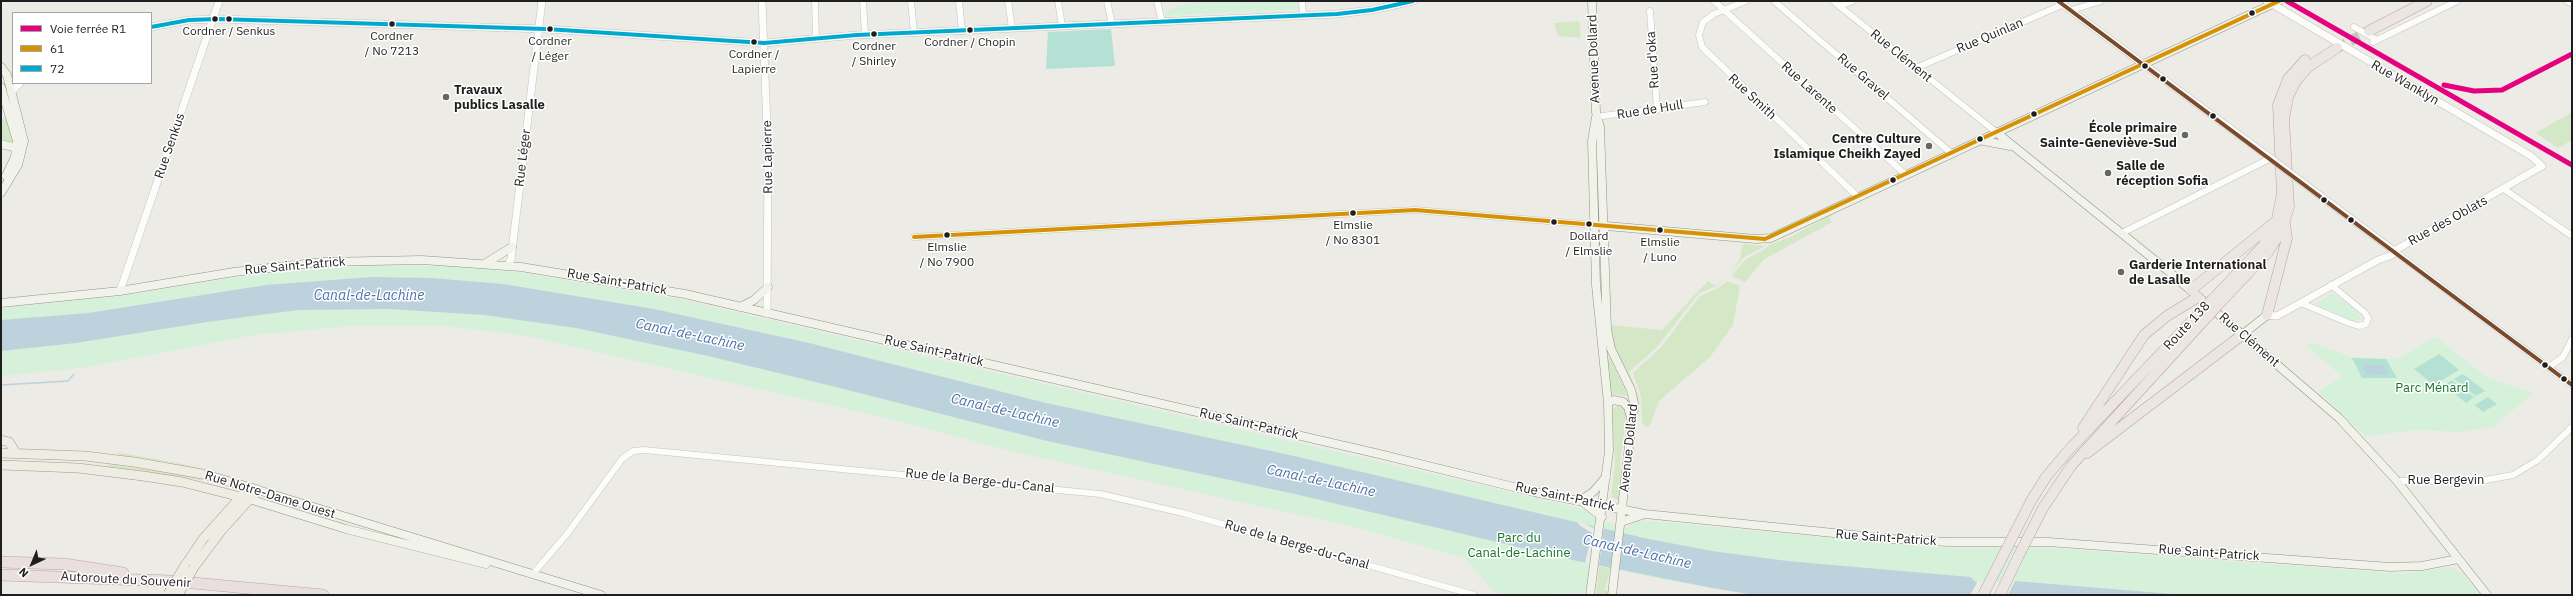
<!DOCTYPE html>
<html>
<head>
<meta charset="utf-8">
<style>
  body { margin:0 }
  #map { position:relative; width:2573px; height:596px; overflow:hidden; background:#ecebe6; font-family:"IBM Plex Sans",sans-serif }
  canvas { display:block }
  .frame { position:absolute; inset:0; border:2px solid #1e1e1e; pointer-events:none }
  .legend { position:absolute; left:12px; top:12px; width:140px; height:72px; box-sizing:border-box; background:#fff; border:1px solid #a5a5a5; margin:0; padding:5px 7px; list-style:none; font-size:12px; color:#1e1e1e }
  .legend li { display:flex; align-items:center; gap:8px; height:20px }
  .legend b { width:20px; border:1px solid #a5a5a5 }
  .north { position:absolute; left:12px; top:544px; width:40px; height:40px; -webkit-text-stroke:3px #fff; paint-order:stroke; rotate:224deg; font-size:11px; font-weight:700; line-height:16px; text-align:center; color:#1e1e1e }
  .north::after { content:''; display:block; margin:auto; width:14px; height:18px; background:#1e1e1e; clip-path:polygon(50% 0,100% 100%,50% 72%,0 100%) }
</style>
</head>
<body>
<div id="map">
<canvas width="2573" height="596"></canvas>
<div class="frame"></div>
<ul class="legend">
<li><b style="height:5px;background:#e5007d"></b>Voie ferrée R1</li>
<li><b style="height:5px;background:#d69204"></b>61</li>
<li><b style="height:5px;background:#00a9ce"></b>72</li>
</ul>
<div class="north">N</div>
</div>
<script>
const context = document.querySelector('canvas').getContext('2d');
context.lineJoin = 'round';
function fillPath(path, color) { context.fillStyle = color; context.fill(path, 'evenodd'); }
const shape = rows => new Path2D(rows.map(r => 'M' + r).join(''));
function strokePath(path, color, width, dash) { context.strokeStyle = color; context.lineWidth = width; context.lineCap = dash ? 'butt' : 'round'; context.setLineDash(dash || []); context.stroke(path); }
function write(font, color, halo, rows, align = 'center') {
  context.font = font + ' "IBM Plex Sans",sans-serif'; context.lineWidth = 3; context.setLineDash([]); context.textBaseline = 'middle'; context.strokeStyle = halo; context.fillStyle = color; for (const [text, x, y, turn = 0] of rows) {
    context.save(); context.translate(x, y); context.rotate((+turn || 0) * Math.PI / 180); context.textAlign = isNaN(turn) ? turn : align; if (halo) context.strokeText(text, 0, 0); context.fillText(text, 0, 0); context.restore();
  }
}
const grass = shape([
  [1579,21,1581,38,1558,36,1554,23],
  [2572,112,2572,140,2558,148,2536,133],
  [7,116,14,142,12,143,1,142,1,120],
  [1835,213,1829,218,1832,222,1763,260,1745,282,1731,276,1746,259,1765,249,1769,245,1788,238],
  [1745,244,1765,246,1743,258,1730,274,1740,259,1742,246],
  [1723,280,1717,286,1699,293,1657,347,1629,372,1639,397,1639,423,1636,391,1614,345,1610,325,1662,330,1708,281,1716,286],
  [1726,281,1740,286,1733,325,1710,357,1659,401,1649,427,1646,427,1642,423,1641,396,1633,373,1661,347,1700,296,1719,288],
  [1606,357,1610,358,1628,396,1611,394],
  [1619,405,1627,412,1620,462,1622,479,1619,500,1611,497,1615,463,1612,409],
  [116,452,183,464,242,479,172,463,120,455],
  [109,464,192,476,222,483,106,467],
  [1599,566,1610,569,1605,590,1608,591,1607,595,1596,595]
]);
const park = shape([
  [1195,1,1298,1,1300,9,1166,16,1165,11],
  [386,265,465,267,517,272,679,299,1582,509,1588,510,1594,519,1627,528,1636,522,1652,521,1891,544,1953,548,2049,548,2405,574,2449,567,2462,573,2480,595,1755,595,1665,580,1591,564,1588,586,1583,593,1503,595,1493,591,1465,558,1354,527,1006,450,899,421,527,336,446,326,353,326,254,335,82,368,1,376,1,308,121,296,264,273],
  [2332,293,2357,311,2361,319,2354,321,2315,304],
  [2435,337,2488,378,2533,393,2493,427,2460,432,2416,430,2365,436,2318,392,2342,376,2306,346,2311,342,2351,357,2397,359]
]);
const pitch = shape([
  [1111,29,1115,66,1046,69,1048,32],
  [2439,354,2459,370,2434,385,2414,369],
  [2352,358,2386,359,2397,378,2362,378],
  [2463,374,2485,391,2476,396,2454,379],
  [2452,380,2474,397,2466,403,2444,385],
  [2488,397,2497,404,2483,412,2475,405]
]);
const water = shape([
  [372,277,431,278,503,284,654,309,809,343,1046,403,1285,454,1644,538,1712,551,1787,561,1970,577,1977,583,1999,584,2015,581,2184,595,1755,595,1712,588,1577,561,1295,494,1047,441,836,387,708,356,576,328,484,315,389,309,298,310,207,322,76,343,1,351,1,320,88,313,266,285],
  [2362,365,2383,365,2389,375,2367,374]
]);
const pier = shape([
  [1577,520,1593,528,1594,524,1604,526,1599,566,1585,563,1592,533,1579,525],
  [2016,579,2008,595,1970,595,1978,581,1999,582]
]);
const stream = shape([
  [1,385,68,381,74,374]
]);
const trunkTunnel = shape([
  [2337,48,2369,31]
]);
const minor = shape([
  [815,1,816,39],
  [863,1,865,35],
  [911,1,914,33],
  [959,1,962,31],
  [1008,1,1012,28],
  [1058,1,1062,26],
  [1107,1,1112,24],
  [1157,1,1162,22],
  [1302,1,1303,15],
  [1714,1,1905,174],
  [1746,1,1714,14,1703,22,1699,35,1702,47,1857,196],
  [1774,1,1951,153],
  [1833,1,1996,132],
  [2567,1,2572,4],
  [1839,6,1853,1],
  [2072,10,2101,1],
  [1650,11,1657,110],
  [2354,27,2377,40],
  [2373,42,2457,1],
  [1916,68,2064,4],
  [1596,117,1705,102],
  [2504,189,2572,236],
  [2122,233,2271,158],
  [914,237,1415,210,1595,225],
  [2394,251,2572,385],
  [2301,303,2349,323,2359,326,2366,324,2368,318,2365,313,2331,285],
  [2549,367,2563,357,2572,339],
  [2397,481,2480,481,2513,475,2538,460,2572,427],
  [532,575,567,534,622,459,633,451,644,450,1100,494,1183,513,1474,595]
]);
const tertiary = shape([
  [762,1,768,152,767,314],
  [2058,1,2273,160],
  [2267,1,2531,156,2542,166,2394,251,2392,255,2378,260,2277,316,2267,315],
  [151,27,189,20,218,19,546,29,764,43,857,35,1337,14,1372,10,1413,1],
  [11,92,20,83],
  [2294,176,2394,251],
  [508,266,511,259,542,1],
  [120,291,219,1]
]);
const secondary = shape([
  [1592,1,1596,112,1600,127,1607,329,1611,349,1631,390,1634,403,1612,595],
  [1,67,7,75,24,141,18,165,1,193],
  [1,87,17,141,15,157,6,176],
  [1996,132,2167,270,2339,418,2397,481,2487,595],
  [1979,140,2010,146],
  [1,144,17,148],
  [1595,225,1756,239,1771,238,2279,1],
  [486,263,512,247],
  [1,303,120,291,234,272,323,262,422,260,521,267,685,294,1375,453,1534,492,1645,514,1893,539,1948,542,2048,542,2390,567,2422,566,2458,559],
  [740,307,754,300,768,287],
  [2242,335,2267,315],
  [1608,403,1614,400,1623,402,1628,407,1631,418],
  [258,490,601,595],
  [249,499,346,529,486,564],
  [1580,501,1593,492,1606,477],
  [1584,503,1602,517],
  [1621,522,1645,514],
  [1590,595,1609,451,1608,403,1596,285,1592,141,1596,117]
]);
const primary = shape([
  [1,440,9,442,16,453],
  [1,453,85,456,134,462,202,474,258,490,221,531,194,567],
  [1,465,78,468,143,476,182,482,249,499],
  [184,567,203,539,244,493]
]);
const trunk = shape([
  [2369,31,2427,1],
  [2191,290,2275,222],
  [2212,300,2263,246,2276,224,2282,194,2278,105,2288,79,2305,60],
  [2218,305,2268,252,2282,230,2289,207,2284,119,2288,97,2296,81,2308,67,2337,48],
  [2267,315,2287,238,2285,224],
  [2083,428,2144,335,2167,316,2198,297],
  [2087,453,2242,335],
  [2031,501,2046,477,2067,452,2203,309],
  [2043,508,2071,466,2209,315],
  [2000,595,2018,557]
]);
const motorway = shape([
  [1,562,64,564,123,573],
  [1,575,171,581,323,595]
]);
const tertiaryBridge = shape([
  [2273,160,2294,176]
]);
const primaryBridge = shape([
  [168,594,184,567],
  [178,595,194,567]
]);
const trunkBridge = shape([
  [2203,309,2212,300],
  [2209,315,2218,305],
  [2018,557,2043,508],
  [1983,595,2031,501]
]);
const bus1 = shape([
  [914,237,1415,210,1765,239,2279,1]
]);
const bus2 = shape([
  [151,27,189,20,218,19,546,29,764,43,857,35,1337,14,1372,10,1413,1]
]);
const bus3 = shape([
  [2058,1,2572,385]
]);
const rail1 = shape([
  [2287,1,2572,165],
  [2444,85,2474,91,2502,90,2572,54]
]);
const markers = [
  [2252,13,3.5,"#1e1e1e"],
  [215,19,3.5,"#1e1e1e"],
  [229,19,3.5,"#1e1e1e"],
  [392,24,3.5,"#1e1e1e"],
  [550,29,3.5,"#1e1e1e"],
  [970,30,3.5,"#1e1e1e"],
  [874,34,3.5,"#1e1e1e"],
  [754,42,3.5,"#1e1e1e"],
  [2145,66,3.5,"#1e1e1e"],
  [2163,79,3.5,"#1e1e1e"],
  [446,97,4,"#666664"],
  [2034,114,3.5,"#1e1e1e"],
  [2213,116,3.5,"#1e1e1e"],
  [2185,135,4,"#666664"],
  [1980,139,3.5,"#1e1e1e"],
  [1929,146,4,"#666664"],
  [2108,173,4,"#666664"],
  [1893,180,3.5,"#1e1e1e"],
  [2324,200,3.5,"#1e1e1e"],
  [1353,213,3.5,"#1e1e1e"],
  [2351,220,3.5,"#1e1e1e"],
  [1554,222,3.5,"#1e1e1e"],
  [1589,224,3.5,"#1e1e1e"],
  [1660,230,3.5,"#1e1e1e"],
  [947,235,3.5,"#1e1e1e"],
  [2121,272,4,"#666664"],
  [2545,365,3.5,"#1e1e1e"],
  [2564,379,3.5,"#1e1e1e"]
];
const busNames = [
  ["Cordner / Senkus",229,32],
  ["Cordner",392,37],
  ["/ No 7213",392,52],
  ["Cordner",550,42],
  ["/ Léger",550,57],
  ["Cordner / Chopin",970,43],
  ["Cordner",874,47],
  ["/ Shirley",874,62],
  ["Cordner /",754,55],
  ["Lapierre",754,70],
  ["Elmslie",1353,226],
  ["/ No 8301",1353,241],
  ["Dollard",1589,237],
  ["/ Elmslie",1589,252],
  ["Elmslie",1660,243],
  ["/ Luno",1660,258],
  ["Elmslie",947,248],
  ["/ No 7900",947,263]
];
const streetNames = [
  ["Rue Quinlan",1990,36,-23],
  ["Rue Clément",1901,56,39],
  ["Avenue Dollard",1594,59,-92],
  ["Rue d'oka",1653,60,-94],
  ["Rue Gravel",1863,77,41],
  ["Rue Wanklyn",2405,83,30],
  ["Rue Larente",1809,88,42],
  ["Rue Smith",1752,97,43],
  ["Rue de Hull",1650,110,-9],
  ["Rue Senkus",170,146,-71],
  ["Rue Lapierre",768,157,-91],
  ["Rue Léger",523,158,-83],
  ["Rue des Oblats",2448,221,-29],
  ["Rue Saint-Patrick",295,266,-5],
  ["Rue Saint-Patrick",617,282,10],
  ["Route 138",2187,326,-47],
  ["Rue Clément",2249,340,41],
  ["Rue Saint-Patrick",934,351,13],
  ["Rue Saint-Patrick",1249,424,13],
  ["Avenue Dollard",1629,448,-84],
  ["Rue Bergevin",2446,480],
  ["Rue de la Berge-du-Canal",980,481,6],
  ["Rue Notre-Dame Ouest",270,495,17],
  ["Rue Saint-Patrick",1565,497,12],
  ["Rue Saint-Patrick",1886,538,4],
  ["Rue de la Berge-du-Canal",1297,545,16],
  ["Rue Saint-Patrick",2209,553,4],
  ["Autoroute du Souvenir",126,580,3]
];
const poiNames = [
  ["Travaux",454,90],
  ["publics Lasalle",454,105],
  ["École primaire",2177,128,"right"],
  ["Sainte-Geneviève-Sud",2177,143,"right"],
  ["Centre Culture",1921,139,"right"],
  ["Islamique Cheikh Zayed",1921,154,"right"],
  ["Salle de",2116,166],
  ["réception Sofia",2116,181],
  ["Garderie International",2129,265],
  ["de Lasalle",2129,280]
];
const parkNames = [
  ["Parc Ménard",2432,388],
  ["Parc du",1519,538],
  ["Canal-de-Lachine",1519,553]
];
const waterNames = [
  ["Canal-de-Lachine",369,296],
  ["Canal-de-Lachine",690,335,12],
  ["Canal-de-Lachine",1005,411,13],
  ["Canal-de-Lachine",1321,481,12],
  ["Canal-de-Lachine",1637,552,13]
];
fillPath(grass, '#d4e8c7');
fillPath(park, '#d6f1d9');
fillPath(pitch, '#b4e1d3');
fillPath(water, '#bcd2dd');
fillPath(pier, '#ecebe6');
strokePath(stream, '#bcd2dd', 1.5);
strokePath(trunkTunnel, '#c3c2be', 10, [10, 5]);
strokePath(minor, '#c3c3c1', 7);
strokePath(tertiary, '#c3c3c1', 8);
strokePath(secondary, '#919580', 9);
strokePath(primary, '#a19b85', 10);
strokePath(trunk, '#bfa0a4', 11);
strokePath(motorway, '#bfa0a4', 12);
strokePath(minor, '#fcfcfb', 6);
strokePath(tertiary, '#fcfcfb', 7);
strokePath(secondary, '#f1f3ea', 8);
strokePath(primary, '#efece4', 9);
strokePath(trunk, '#ece6e2', 10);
strokePath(motorway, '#e9dfdf', 11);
strokePath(tertiaryBridge, '#c3c3c1', 8, []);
strokePath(primaryBridge, '#a19b85', 10, []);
strokePath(trunkBridge, '#bfa0a4', 11, []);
strokePath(tertiaryBridge, '#fcfcfb', 7);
strokePath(primaryBridge, '#efece4', 9);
strokePath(trunkBridge, '#ece6e2', 10);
strokePath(bus1, '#d69204', 4);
strokePath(bus2, '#00a9ce', 4);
strokePath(bus3, '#7a4b2a', 4);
strokePath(rail1, '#e5007d', 5);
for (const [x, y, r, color] of markers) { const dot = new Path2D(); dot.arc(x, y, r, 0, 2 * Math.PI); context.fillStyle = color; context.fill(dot); strokePath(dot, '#fff', 1.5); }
write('12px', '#1e1e1e', '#fff', busNames);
write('13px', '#1e1e1e', '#fff', streetNames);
write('bold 13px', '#1e1e1e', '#fff', poiNames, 'left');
write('13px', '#127628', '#fff', parkNames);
write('italic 14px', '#5070a8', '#fff', waterNames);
</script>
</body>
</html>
